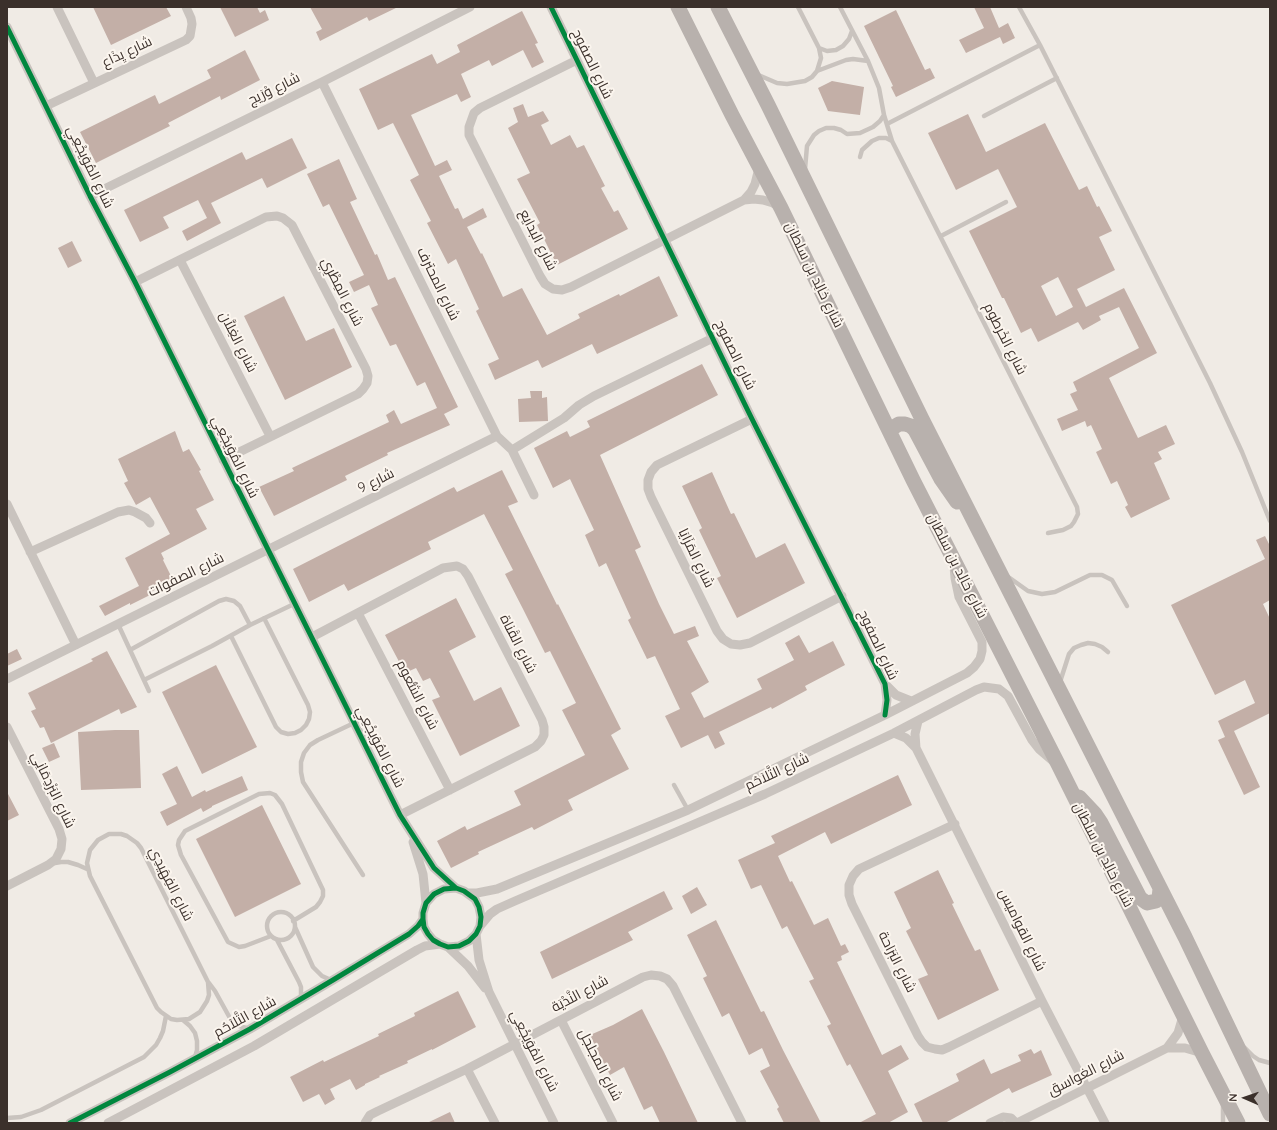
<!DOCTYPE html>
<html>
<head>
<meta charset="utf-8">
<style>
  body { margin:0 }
  #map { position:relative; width:1277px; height:1130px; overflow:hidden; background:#f0ebe5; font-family:Quicksand,sans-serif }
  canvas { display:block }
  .frame { position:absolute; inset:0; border:8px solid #3b302b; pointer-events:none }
  .north { position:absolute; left:1225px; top:1078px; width:40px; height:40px; -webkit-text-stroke:3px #fbf5ee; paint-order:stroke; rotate:272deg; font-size:11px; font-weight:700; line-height:16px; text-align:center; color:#3b302b }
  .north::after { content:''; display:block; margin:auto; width:14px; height:18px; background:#3b302b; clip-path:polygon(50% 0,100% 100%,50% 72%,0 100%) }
</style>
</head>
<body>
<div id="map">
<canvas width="1277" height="1130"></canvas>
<div class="frame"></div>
<div class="north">N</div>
</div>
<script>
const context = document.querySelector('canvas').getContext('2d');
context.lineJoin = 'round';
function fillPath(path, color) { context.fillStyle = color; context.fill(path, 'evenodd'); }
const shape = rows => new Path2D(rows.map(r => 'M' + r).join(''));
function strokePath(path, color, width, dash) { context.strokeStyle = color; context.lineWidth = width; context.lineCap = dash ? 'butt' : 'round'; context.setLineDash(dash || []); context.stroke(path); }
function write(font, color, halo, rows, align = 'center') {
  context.font = font + ' Quicksand,Cairo,sans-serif'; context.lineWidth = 4; context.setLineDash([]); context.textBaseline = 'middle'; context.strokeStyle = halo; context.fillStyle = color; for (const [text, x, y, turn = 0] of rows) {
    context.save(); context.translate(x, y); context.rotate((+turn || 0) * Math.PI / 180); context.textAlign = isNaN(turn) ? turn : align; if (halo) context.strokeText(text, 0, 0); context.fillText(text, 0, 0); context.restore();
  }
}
const building = shape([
  [93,7,166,7,171,16,111,45],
  [220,7,257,7,260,13,265,10,269,20,235,37],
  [310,7,398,7,369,21,367,17,320,41,316,32,322,29],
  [974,7,990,7,999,28,1008,23,1015,38,1003,44,1000,37,966,53,959,40,984,28],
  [896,10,925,70,930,68,935,78,896,97,891,87,893,86,864,26],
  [522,11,538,43,535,44,544,62,532,68,523,50,492,66,489,60,461,74,471,97,461,102,457,94,411,115,435,166,447,160,452,170,439,176,455,209,458,208,463,219,483,208,487,217,467,227,481,254,482,253,503,297,522,288,547,335,580,318,578,314,619,294,620,296,659,276,678,316,597,354,592,344,542,368,538,360,495,380,488,364,499,359,476,311,479,309,456,259,448,264,427,223,431,221,410,180,419,175,393,123,378,130,359,89,432,54,437,64,460,52,457,45],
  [245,50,260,80,221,100,220,96,168,123,170,126,96,163,80,132,155,95,159,104,211,78,207,70],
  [832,81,864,87,860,115,828,111,818,88],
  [523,104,528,117,543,111,549,121,541,125,551,145,570,135,577,148,584,145,605,186,601,188,614,212,618,210,628,229,557,265,537,225,540,223,517,179,530,173,508,128,518,122,513,108],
  [968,114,986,152,1045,123,1079,190,1087,186,1097,207,1099,206,1112,231,1099,237,1115,270,1077,289,1086,307,1124,288,1157,353,1109,378,1138,438,1166,425,1175,444,1158,452,1162,459,1154,463,1170,499,1131,518,1125,507,1128,505,1117,481,1111,484,1096,452,1102,449,1091,425,1087,427,1085,421,1062,431,1057,419,1078,410,1070,394,1077,391,1073,382,1139,348,1119,307,1099,316,1101,320,1083,330,1078,322,1038,342,1031,328,1021,333,1004,298,1002,298,969,231,1017,207,998,169,956,190,928,133],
  [1058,277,1073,307,1056,316,1041,286],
  [292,138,307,168,267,188,262,178,211,203,221,223,187,241,182,231,207,218,198,200,163,217,169,228,140,242,124,210,242,152,246,160],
  [339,159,357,199,350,202,375,255,377,254,388,280,395,277,458,407,444,414,450,425,387,453,388,455,345,476,347,480,274,516,259,487,294,471,292,468,389,422,386,415,394,410,401,424,437,408,425,382,417,386,396,344,390,346,371,308,378,305,369,285,354,292,349,282,364,275,329,204,323,207,307,174],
  [72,241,82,261,68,268,58,248],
  [284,296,306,341,334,328,352,367,285,400,244,316],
  [702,364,718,395,600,455,641,547,635,550,659,604,674,634,695,626,699,636,687,641,709,682,691,693,704,718,762,689,757,679,794,660,785,643,799,635,809,653,833,641,845,665,805,686,807,690,772,709,771,707,719,732,725,744,715,749,708,735,681,748,665,716,680,709,655,656,647,659,628,620,631,618,606,563,599,567,585,535,594,530,570,479,553,488,534,448,567,431,570,437,590,427,587,421],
  [530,391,542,391,542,398,547,397,548,421,519,422,518,399,531,398],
  [175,431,183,452,189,449,201,470,199,471,214,500,196,509,207,529,161,553,164,559,163,560,173,580,149,593,150,595,130,605,130,603,105,616,99,606,139,586,125,558,170,534,150,497,136,505,124,483,128,481,118,459],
  [502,470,518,502,508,506,557,605,558,604,621,729,611,735,629,769,568,800,573,810,534,830,532,827,478,852,479,854,451,868,437,841,465,826,467,830,521,805,514,791,585,755,562,710,576,703,550,651,545,653,523,609,505,574,513,570,484,514,428,542,431,549,348,591,344,584,309,602,293,569,454,487,457,492],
  [712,472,731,514,734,513,756,558,785,543,805,583,737,618,717,578,721,576,699,530,702,528,682,486],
  [1265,536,1270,546,1270,600,1263,604,1270,619,1270,713,1234,731,1260,787,1244,795,1218,740,1225,737,1218,721,1255,703,1245,680,1215,695,1171,605,1265,559,1256,540],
  [456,598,476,637,449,651,474,701,501,687,520,726,460,756,432,700,440,697,430,678,423,681,416,668,405,673,385,635],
  [17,649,22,659,7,666,7,654],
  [107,651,137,707,121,714,119,709,51,743,44,727,40,728,31,711,36,709,28,693,93,661,91,659],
  [216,665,257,747,202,774,162,692],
  [115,730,139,730,141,788,81,790,78,732],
  [54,743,60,757,49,762,42,748],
  [177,766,192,797,205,790,206,792,242,776,248,790,212,806,212,807,203,812,201,808,167,826,160,812,177,804,162,774],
  [898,775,912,805,831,844,825,832,778,856,790,882,792,881,814,925,828,918,841,946,845,944,849,952,841,956,842,960,837,962,882,1055,901,1045,909,1059,888,1071,908,1112,888,1123,859,1123,876,1114,850,1064,847,1066,827,1026,831,1024,809,981,814,979,787,926,782,929,761,885,751,889,738,860,775,843,771,836],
  [7,792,19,815,7,821],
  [262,805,301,884,235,917,196,839],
  [938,870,954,903,952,904,967,935,975,951,980,949,999,990,938,1020,918,979,928,975,906,931,911,928,894,892],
  [697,887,707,905,691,914,682,896],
  [664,891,673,909,628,932,633,940,552,979,540,952],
  [716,920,761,1012,764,1011,783,1050,821,1123,784,1123,777,1109,779,1107,760,1071,770,1066,762,1048,749,1055,729,1013,722,1017,703,978,707,976,687,935],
  [458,991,476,1027,432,1050,432,1049,407,1061,408,1063,379,1076,380,1077,365,1084,365,1085,356,1090,350,1079,330,1089,335,1099,325,1105,319,1094,303,1102,290,1077,323,1060,324,1062,379,1036,378,1034,415,1016,414,1013],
  [642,1009,664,1052,698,1123,660,1123,652,1106,644,1110,624,1067,610,1075,601,1058,590,1035,613,1025],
  [1031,1049,1034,1054,1041,1050,1052,1075,1012,1093,1009,1088,945,1123,923,1123,914,1104,959,1081,956,1074,984,1059,991,1074,1021,1061,1018,1055],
  [450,1112,455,1123,427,1123]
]);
const lane = shape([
  [840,7,868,61,879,88,884,115,892,141,1077,507,1078,514,1074,522,1071,526,1063,530,1048,533],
  [1019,7,1040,45,1210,383,1242,452,1270,521],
  [819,48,827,51,836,50,843,46,849,39,852,31],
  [817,71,846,60,853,59,868,61],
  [756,74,777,83,787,84,805,81,812,77,817,71,821,58,819,48,798,7],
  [984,116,1057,78],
  [887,124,1040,45],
  [860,157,862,150,872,141,879,138,886,138,892,141],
  [805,169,807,146,814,135,819,131,826,128,834,128,841,130,847,134,860,133,873,127,880,121,884,115],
  [941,236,1006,202],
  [1007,576,1028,591,1042,594,1055,592,1090,575,1102,575,1112,580,1127,606],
  [118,624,149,691],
  [231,636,276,727,281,732,288,734,295,733,301,730,306,725,309,719,310,712,308,705,264,618],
  [130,650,219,601,226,599,234,601,240,606,250,625],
  [144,680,212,646,250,625,294,604],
  [1060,682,1069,654,1074,648,1081,645,1088,643,1095,644,1102,647,1108,652],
  [354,723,318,740,310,745,304,753,301,762,301,772,303,782,363,875],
  [674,785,688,810],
  [109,834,121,834,127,836,137,843,141,848,208,982,209,995,207,1001,200,1012,189,1019,177,1020,171,1019,161,1012,157,1008,90,876,87,863,90,850,98,840,109,834],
  [55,863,61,862,68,862,78,865,87,869],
  '267 926a14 14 0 1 1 28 0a14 14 0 1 1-28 0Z',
  [295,927,313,967,322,976,331,980],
  [271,936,245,946,239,947,228,942,181,855,178,845,179,840,185,831,259,794,270,793,275,795,282,804,323,890,323,896,320,902,316,907,293,921],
  [277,940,299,982,301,987,301,998],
  [209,983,215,991,231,1020,239,1026,250,1029],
  [183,1020,190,1026,195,1033,197,1041,197,1050,195,1057],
  [1245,1048,1253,1056,1259,1060,1270,1063],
  [7,1118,21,1117,41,1110,144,1057,156,1045,160,1038,163,1031,166,1016],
  [1223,1123,1223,1105]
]);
const street = shape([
  [57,7,94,83],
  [551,7,752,419,885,684,887,700,885,715],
  [7,27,90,196,135,282,400,815,434,868,456,888],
  [577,60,480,108,474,113,469,127,469,135,540,276,545,284,553,289,562,290,571,287,744,200,754,199,763,200,773,203,780,207],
  [322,82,495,432,497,436,512,450,534,495],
  [46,106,186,40,190,36,192,24,191,18,186,7],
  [90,196,322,82,470,7],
  [744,200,751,192,755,184,758,172,757,165],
  [180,260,270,436],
  [135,282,266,217,277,216,283,218,292,225,366,369,368,376,367,383,363,389,358,394,223,460],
  [752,419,657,465,651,472,648,480,648,489,651,497,717,631,723,639,731,644,740,645,750,643,842,596],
  [512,450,564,418,579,405,594,396,713,338],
  [7,504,76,645],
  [30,552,118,512,129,510,135,512,146,518,150,523],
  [358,613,450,790],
  [312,637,443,568,457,566,463,569,468,576,542,720,544,727,544,735,541,741,535,747,400,815],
  [7,679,497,436],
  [885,684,896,695,911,701],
  [7,727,59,829,62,839,61,849,56,859,48,865,7,886],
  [894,733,906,738,916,748,1042,1001,1105,1123],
  [916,748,915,734,918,721],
  [955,824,859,869,853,876,849,885,849,895,852,904,918,1036,922,1042,927,1047,935,1049,942,1050,949,1047,1042,1001],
  [413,842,423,874,426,903],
  [468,893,477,893,497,889,688,810,885,715,967,673,974,667,980,659,982,651,982,642,959,597,955,578,954,566],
  [480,926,490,914,497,909,515,901,765,794,894,733,976,690,984,687,999,689,1008,696,1032,740,1039,749,1053,761],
  [476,934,479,960,489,992,554,1123],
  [448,947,468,966,485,988],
  [561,1020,613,1123],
  [1167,1048,1185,1048,1202,1053],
  [467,1069,495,1123],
  [70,1123,170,1072,250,1029,333,980,409,934,418,926,423,919,423,913,426,903,434,894,444,889,456,888,464,891,475,899,479,907,481,917,480,926,476,934,469,941,459,946,448,947,440,944,433,940,428,934,424,927,423,919],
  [108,1123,254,1046,417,950,425,946,440,944],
  [365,1123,370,1115,378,1111,467,1069,643,977,651,975,660,976,667,979,673,986,742,1123],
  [990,1123,1003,1117,1011,1118,1016,1123],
  [1017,1123,1167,1048,1178,1033,1183,1016]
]);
const primary = shape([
  [678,7,732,115,781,208,913,480,1058,764,1202,1053,1238,1123],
  [718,7,768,105,922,419,1185,937,1270,1114],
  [890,431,894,427,899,424,905,424,911,426,915,430,941,479,957,502],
  [1079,797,1095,814,1101,823,1140,898,1147,903,1156,901,1159,898,1160,889]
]);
const cycleway = shape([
  [551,7,752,419,885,684,887,700,885,715],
  [7,27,90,196,135,282,400,815,434,868,456,888],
  [70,1123,170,1072,250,1029,333,980,409,934,418,926,423,919,423,913,426,903,434,894,444,889,456,888,464,891,475,899,479,907,481,917,480,926,476,934,469,941,459,946,448,947,440,944,433,940,428,934,424,927,423,919]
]);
const streetNames = [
  ["شارع يِذَاع",127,52,-25],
  ["شارع الصفوح",592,64,64],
  ["شارع وْرَيج",274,89,-26],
  ["شارع المُوَيجْعِي",90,167,64],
  ["شارع البدايع",538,240,63],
  ["شارع خالِد بن سلطان",814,275,64],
  ["شارع المحترف",438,284,64],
  ["شارع المِطْرِي",342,292,63],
  ["شارع الخَرطوم",1005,339,63],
  ["شارع الغِلاَّن",238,342,63],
  ["شارع الصفوح",735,355,64],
  ["شارع المُوَيجْعِي",235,457,64],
  ["شارع 9",376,481,-26],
  ["شارع المَزَايَا",696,558,64],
  ["شارع خالِد بن سلطان",957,566,63],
  ["شارع الصفوات",186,575,-26],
  ["شارع القَناة",518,644,63],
  ["شارع الصفوح",878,645,65],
  ["شارع الشُّعوم",417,695,63],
  ["شارع المُوَيجْعِي",380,747,63],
  ["شارع التَّلاَحُم",777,772,-25],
  ["شارع البَرْدِمَانِي",53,790,64],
  ["شارع خالِد بن سلطان",1103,855,63],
  ["شارع الفِهَيدِي",171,884,63],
  ["شارع القواميس",1022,930,64],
  ["شارع البَرَاحة",897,962,63],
  ["شارع النَّدْيَة",580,994,-28],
  ["شارع التَّلاَحُم",245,1017,-29],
  ["شارع المُوَيجْعِي",534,1051,63],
  ["شارع المجلجل",600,1065,63],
  ["شارع الغواسق",1086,1073,-27]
];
fillPath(building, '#c3afa7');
strokePath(lane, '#c9c3be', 4.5);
strokePath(street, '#c9c3be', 9);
strokePath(primary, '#b8b1ad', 15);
strokePath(cycleway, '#00873e', 5);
write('14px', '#3b302b', '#fbf5ee', streetNames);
</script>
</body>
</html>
